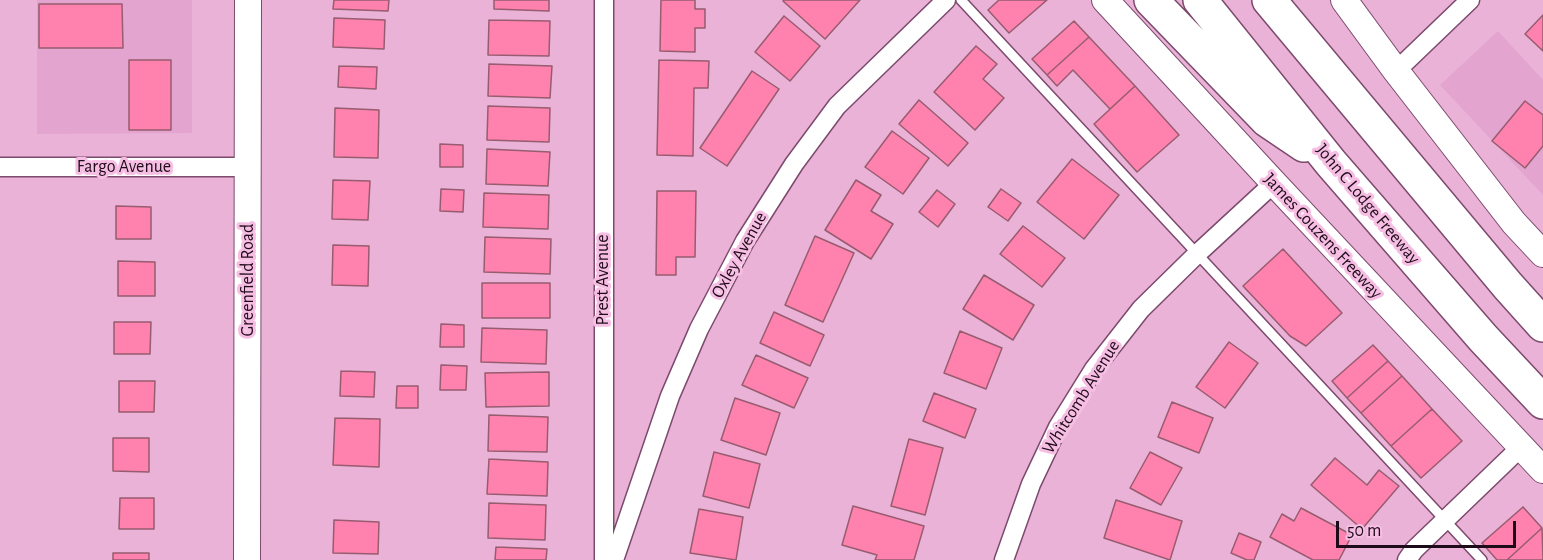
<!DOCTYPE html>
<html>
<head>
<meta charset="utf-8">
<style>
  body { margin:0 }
  #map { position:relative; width:1543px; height:560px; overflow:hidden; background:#eab2d7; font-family:"Alegreya Sans",sans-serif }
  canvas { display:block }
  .scale { position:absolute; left:1336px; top:521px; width:180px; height:27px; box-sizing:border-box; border:3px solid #1e0b19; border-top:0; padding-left:8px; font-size:18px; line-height:21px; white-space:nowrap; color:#1e0b19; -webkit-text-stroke:4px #f7bee4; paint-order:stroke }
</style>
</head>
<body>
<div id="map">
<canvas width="1543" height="560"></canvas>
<div class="scale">50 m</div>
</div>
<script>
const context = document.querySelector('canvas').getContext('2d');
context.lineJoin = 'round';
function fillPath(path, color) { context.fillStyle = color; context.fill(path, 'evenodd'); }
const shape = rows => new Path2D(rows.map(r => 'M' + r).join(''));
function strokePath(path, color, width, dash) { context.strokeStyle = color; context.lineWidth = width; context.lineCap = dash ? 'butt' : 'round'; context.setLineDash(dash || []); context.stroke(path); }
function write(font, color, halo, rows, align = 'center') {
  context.font = font + ' "Alegreya Sans",sans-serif'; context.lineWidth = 6; context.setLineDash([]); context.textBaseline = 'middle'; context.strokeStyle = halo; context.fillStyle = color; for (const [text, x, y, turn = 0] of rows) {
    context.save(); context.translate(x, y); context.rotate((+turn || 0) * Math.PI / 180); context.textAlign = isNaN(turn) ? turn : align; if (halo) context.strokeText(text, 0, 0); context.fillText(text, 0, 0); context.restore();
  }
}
const built = shape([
  [37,0,192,0,192,133,37,134],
  [1498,31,1543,80,1543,195,1440,85]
]);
const building = shape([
  [334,0,389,0,388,11,333,9,334,0],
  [494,0,549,0,549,11,494,9,494,0],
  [661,0,695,0,695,9,705,9,705,28,695,28,695,52,660,51,661,0],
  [784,0,860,0,825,39,783,1,784,0],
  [999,0,1047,0,1009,33,988,10,999,0],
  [39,4,122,4,123,48,39,48,39,4],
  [1543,15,1543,51,1525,34,1543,15],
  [784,16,820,46,790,81,755,52,784,16],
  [334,18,385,20,384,49,333,47,334,18],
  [489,20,550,21,549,56,488,55,489,20],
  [1074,21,1089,37,1047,75,1032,59,1074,21],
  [1089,37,1135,86,1110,109,1073,70,1057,86,1047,75,1089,37],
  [976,46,997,64,983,79,1004,98,975,130,934,92,976,46],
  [129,60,171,60,171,130,129,130,129,60],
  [659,60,709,61,708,88,694,88,693,156,657,155,659,60],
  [489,64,552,66,550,98,488,96,489,64],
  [339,66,377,67,376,89,338,87,339,66],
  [752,71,779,89,727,166,700,148,752,71],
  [1135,86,1179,135,1137,172,1094,124,1135,86],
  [919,100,968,143,948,166,899,124,919,100],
  [1525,101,1543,115,1543,146,1525,168,1492,141,1525,101],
  [488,106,550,108,549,142,487,140,488,106],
  [335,108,379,110,378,158,334,157,335,108],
  [892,131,929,158,903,194,865,167,892,131],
  [440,144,463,145,463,167,440,167,440,144],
  [487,149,550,152,548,186,486,184,487,149],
  [1072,159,1119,195,1084,239,1037,202,1072,159],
  [333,180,370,181,368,220,332,219,333,180],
  [856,180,881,195,871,211,893,224,871,259,825,230,856,180],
  [441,189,464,190,463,212,440,211,441,189],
  [1001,189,1021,203,1008,221,988,207,1001,189],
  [937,190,955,204,938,227,919,212,937,190],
  [657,191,696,191,695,257,676,257,676,275,656,275,657,191],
  [484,193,549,195,548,229,483,227,484,193],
  [116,206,151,207,151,239,116,239,116,206],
  [1023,226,1065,258,1042,287,1000,254,1023,226],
  [815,236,854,253,823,322,785,305,815,236],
  [485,237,551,239,550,274,484,272,485,237],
  [333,245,369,246,368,286,332,285,333,245],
  [1283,249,1342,313,1306,346,1290,336,1243,286,1283,249],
  [118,261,155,262,155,296,118,296,118,261],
  [984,275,1034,305,1013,340,963,309,984,275],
  [482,283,550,283,550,318,482,318,482,283],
  [774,312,824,335,810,366,760,343,774,312],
  [114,322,151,322,150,354,114,354,114,322],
  [441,324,464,325,464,347,440,347,441,324],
  [482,328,547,330,546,364,481,362,482,328],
  [960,331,1002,348,986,389,944,373,960,331],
  [1229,342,1258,363,1225,408,1196,387,1229,342],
  [1373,345,1388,361,1347,398,1332,381,1373,345],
  [756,355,808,378,794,408,742,385,756,355],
  [1388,361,1402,376,1361,413,1347,398,1388,361],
  [441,365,467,366,466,390,440,390,441,365],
  [341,371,375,372,374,397,340,396,341,371],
  [549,372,549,406,486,407,485,373,549,372],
  [1402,376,1432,409,1391,446,1361,413,1402,376],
  [119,381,155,381,154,412,119,412,119,381],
  [397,386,418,386,418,408,396,408,397,386],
  [934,393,976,409,965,438,923,421,934,393],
  [735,398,780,413,766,455,721,440,735,398],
  [1172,402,1213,418,1199,453,1158,437,1172,402],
  [1432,409,1462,441,1421,478,1391,446,1432,409],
  [489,415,548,417,547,452,488,451,489,415],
  [335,418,380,419,379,467,333,465,335,418],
  [113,438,149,438,149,472,113,471,113,438],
  [909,439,943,448,925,515,891,506,909,439],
  [714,452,760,464,749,508,703,496,714,452],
  [1150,452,1182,468,1161,505,1130,488,1150,452],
  [1335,458,1367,485,1379,470,1399,486,1362,529,1311,485,1335,458],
  [489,459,548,462,547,496,487,494,489,459],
  [120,498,154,498,154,529,119,529,120,498],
  [1116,500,1182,521,1170,560,1104,538,1116,500],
  [489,503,546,505,545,540,488,538,489,503],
  [853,506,924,526,914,560,875,560,877,555,842,545,853,506],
  [1523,507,1542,528,1507,560,1497,560,1482,543,1523,507],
  [1301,508,1352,535,1339,560,1313,560,1270,537,1282,514,1294,521,1301,508],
  [699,509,743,517,736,560,690,553,699,509],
  [334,520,379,522,378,554,333,553,334,520],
  [1542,528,1543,560,1507,560,1542,528],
  [1239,533,1261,542,1254,560,1247,560,1231,553,1239,533],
  [496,547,547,549,546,560,495,560,496,547],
  [113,553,149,553,149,560,113,560,113,553]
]);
const lane = shape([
  [961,0,1482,560]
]);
const street = shape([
  [604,0,604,560],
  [1396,71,1470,0],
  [0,167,248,167],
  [614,560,670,396,699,329,745,241,794,164,837,106,946,0],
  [1004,560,1031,484,1058,427,1094,369,1141,309,1197,254,1274,183],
  [1407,560,1414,550,1521,447]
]);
const secondary = shape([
  [1105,0,1274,183,1543,470],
  [1344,0,1396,71,1514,223,1543,254],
  [247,560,248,0]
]);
const highway = shape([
  [1151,0,1267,120,1304,145],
  [1200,0,1331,163,1483,338,1543,402],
  [1269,0,1508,286,1543,325]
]);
const streetNames = [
  ["Fargo Avenue",124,167],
  ["John C Lodge Freeway",1368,204,50],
  ["James Couzens Freeway",1323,236,47],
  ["Oxley Avenue",739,255,-61],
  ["Greenfield Road",248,280,-90],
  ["Prest Avenue",603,280,-90],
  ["Whitcomb Avenue",1081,397,-58]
];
fillPath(built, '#e3a5cf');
fillPath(building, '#ff82ae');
strokePath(building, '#975c6f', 1.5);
strokePath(lane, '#7b4a6c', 12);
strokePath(street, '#7b4a6c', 21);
strokePath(secondary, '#7b4a6c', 28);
strokePath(highway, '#7b4a6c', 36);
strokePath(lane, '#fff', 9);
strokePath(street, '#fff', 18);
strokePath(secondary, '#fff', 26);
strokePath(highway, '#fff', 33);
write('18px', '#1e0b19', '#f7bee4', streetNames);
</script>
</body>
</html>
